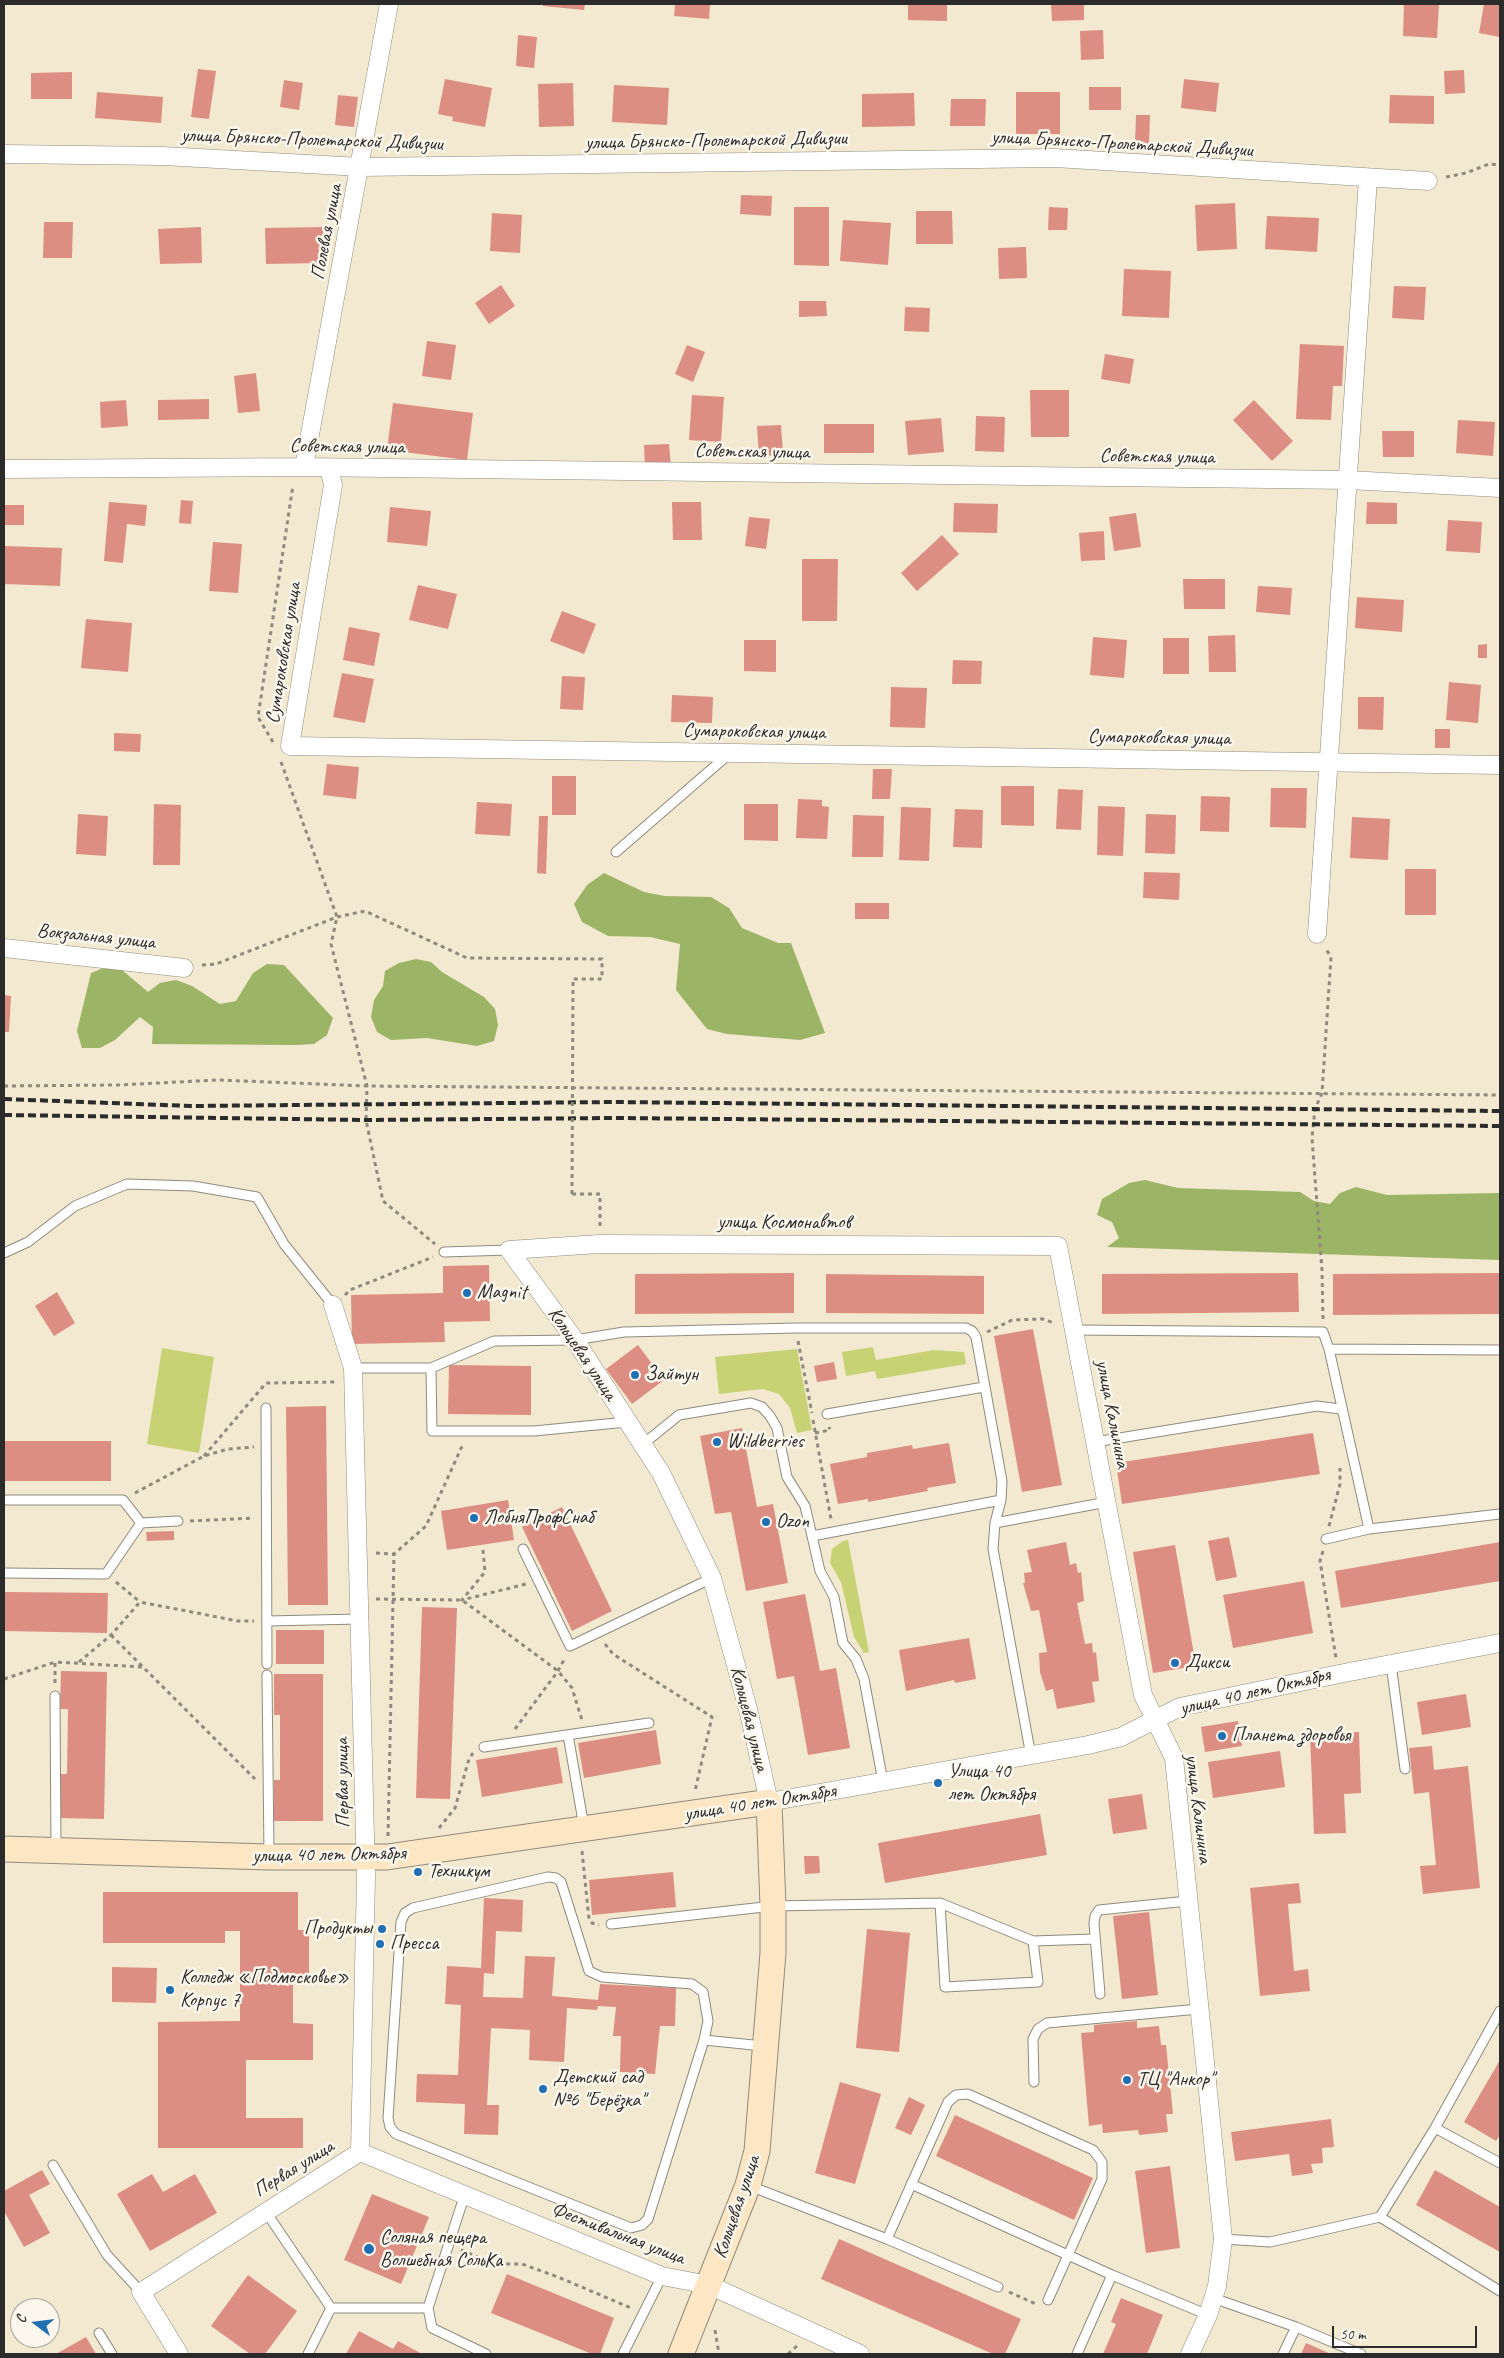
<!DOCTYPE html>
<html>
<head>
<meta charset="utf-8">
<style>
  body { margin:0 }
  #map { position:relative; width:1504px; height:2358px; overflow:hidden; background:#f3e9d0; font-family:Caveat,sans-serif }
  canvas { display:block }
  .frame { position:absolute; inset:0; border:5px solid #2b2b2b; pointer-events:none }
  .north { position:absolute; left:10px; top:2298px; width:50px; height:50px; box-sizing:border-box; background:#fbf7ec; border:1px solid #a8a59f; border-radius:50%; rotate:285deg; font-size:14px; font-weight:700; line-height:20px; text-align:center; color:#2b2b2b }
  .north::after { content:''; display:block; margin:auto; width:18px; height:22px; background:#1f6fb2; clip-path:polygon(50% 0,100% 100%,50% 72%,0 100%) }
  .scale { position:absolute; left:1332px; top:2326px; width:145px; height:22px; box-sizing:border-box; border:2px solid #2b2b2b; border-top:0; padding-left:6px; font-size:15px; line-height:18px; white-space:nowrap; color:#2b2b2b; -webkit-text-stroke:4px #fbf7ec; paint-order:stroke }
</style>
</head>
<body>
<div id="map">
<canvas width="1504" height="2358"></canvas>
<div class="frame"></div>
<div class="north">С</div>
<div class="scale">50 m</div>
</div>
<script>
const context = document.querySelector('canvas').getContext('2d');
context.lineJoin = 'round';
function fillPath(path, color) { context.fillStyle = color; context.fill(path, 'evenodd'); }
const shape = rows => new Path2D(rows.map(r => 'M' + r).join(''));
function strokePath(path, color, width, dash) { context.strokeStyle = color; context.lineWidth = width; context.lineCap = dash ? 'butt' : 'round'; context.setLineDash(dash || []); context.stroke(path); }
function write(font, color, halo, rows, align = 'center') {
  context.font = font + ' Caveat,sans-serif'; context.lineWidth = 5; context.setLineDash([]); context.textBaseline = 'middle'; context.strokeStyle = halo; context.fillStyle = color; for (const [text, x, y, turn = 0] of rows) {
    context.save(); context.translate(x, y); context.rotate((+turn || 0) * Math.PI / 180); context.textAlign = isNaN(turn) ? turn : align; if (halo) context.strokeText(text, 0, 0); context.fillText(text, 0, 0); context.restore();
  }
}
const green = shape([
  [873,1347,876,1360,934,1350,964,1352,966,1364,877,1379,875,1371,846,1376,842,1352],
  [162,1348,214,1357,199,1453,147,1444],
  [797,1349,812,1430,797,1433,790,1408,779,1394,763,1389,719,1394,715,1357],
  [848,1540,869,1652,864,1653,854,1637,841,1582,830,1563,832,1549,843,1541]
]);
const forest = shape([
  [604,873,644,892,665,896,711,897,729,908,742,928,778,943,791,943,825,1033,800,1040,727,1034,707,1029,676,990,680,944,650,937,608,936,582,922,574,904,587,885],
  [416,959,431,962,442,972,484,997,495,1009,498,1025,494,1041,477,1046,427,1038,391,1040,377,1032,371,1017,374,1000,383,986,385,971,399,963],
  [267,964,284,965,333,1018,327,1035,314,1044,296,1045,152,1044,153,1027,140,1017,115,1040,100,1048,82,1048,77,1031,91,973,106,967,122,970,148,992,160,983,176,980,192,986,220,1004,236,1001,253,973],
  [1145,1180,1178,1188,1300,1192,1314,1201,1330,1204,1340,1193,1356,1187,1387,1195,1500,1193,1500,1260,1107,1247,1119,1238,1112,1222,1097,1215,1102,1199,1129,1183]
]);
const building = shape([
  [543,4,585,4,584,10,543,6],
  [675,4,710,4,709,19,674,16],
  [908,4,947,4,947,21,908,20],
  [1051,4,1084,4,1084,20,1052,21],
  [1404,4,1439,4,1437,38,1403,36],
  [1484,4,1500,4,1500,37,1479,33],
  [1103,30,1104,59,1081,60,1080,31],
  [518,35,537,37,534,68,516,66],
  [198,69,216,71,209,119,191,117],
  [1464,70,1465,93,1445,94,1444,71],
  [72,72,72,99,31,99,31,73],
  [445,79,492,88,485,127,452,121,453,117,438,114],
  [1184,79,1219,83,1216,112,1181,108],
  [284,80,303,83,299,110,280,107],
  [573,83,574,126,539,127,538,84],
  [614,85,669,88,667,125,612,122],
  [1089,87,1121,87,1121,110,1089,110],
  [97,92,163,97,161,123,95,118],
  [1016,92,1060,92,1060,134,1016,134],
  [914,93,915,126,862,127,862,94],
  [338,95,358,97,354,127,335,125],
  [1390,95,1434,96,1434,124,1389,123],
  [951,99,986,99,985,126,950,126],
  [1136,115,1150,115,1149,144,1135,144],
  [741,195,772,196,771,216,740,214],
  [1235,203,1237,249,1197,251,1195,205],
  [794,207,829,207,829,266,794,265],
  [1049,207,1068,208,1067,230,1048,230],
  [916,211,952,211,953,244,916,244],
  [492,213,522,215,520,253,490,251],
  [1267,216,1319,218,1317,252,1265,249],
  [843,220,891,223,888,265,840,261],
  [44,222,73,222,72,258,43,258],
  [201,227,202,263,160,264,158,229],
  [323,227,323,263,266,264,265,228],
  [1026,247,1027,278,999,279,998,248],
  [1124,269,1171,271,1169,318,1122,316],
  [501,285,515,306,489,324,475,303],
  [1394,286,1426,287,1424,320,1392,318],
  [799,301,826,301,827,316,799,317],
  [905,307,930,308,929,332,904,331],
  [427,341,456,345,451,380,422,376],
  [1300,344,1344,346,1342,386,1333,386,1331,420,1296,419],
  [687,345,705,352,693,382,675,374],
  [1105,354,1134,359,1130,384,1101,379],
  [256,373,260,411,238,413,234,376],
  [1030,390,1069,390,1069,437,1031,437],
  [692,395,724,397,721,442,689,440],
  [209,399,209,419,158,420,158,400],
  [126,400,128,426,101,428,100,402],
  [1254,400,1293,441,1272,461,1233,420],
  [393,403,473,413,467,460,387,450],
  [976,416,1005,417,1004,452,975,451],
  [941,418,944,452,908,455,905,421],
  [1458,420,1495,422,1493,456,1456,453],
  [824,424,874,424,874,453,824,453],
  [781,425,783,455,759,456,757,426],
  [1382,431,1414,431,1414,457,1383,457],
  [669,444,671,467,645,468,644,445],
  [181,500,193,501,191,524,179,523],
  [109,502,147,505,145,526,127,524,123,563,104,561],
  [672,502,701,502,702,540,673,540],
  [1367,502,1397,503,1397,524,1366,524],
  [954,503,998,504,997,533,953,532],
  [4,505,24,505,24,525,4,525],
  [390,507,431,511,427,546,387,542],
  [1136,513,1141,547,1114,551,1109,517],
  [749,517,770,519,766,549,745,546],
  [1448,520,1482,522,1480,553,1446,551],
  [1104,531,1105,560,1081,561,1079,533],
  [942,535,959,554,917,591,901,573],
  [213,542,242,544,238,593,209,591],
  [4,546,62,548,60,586,4,584],
  [802,559,838,559,837,621,802,621],
  [1183,579,1225,579,1225,609,1184,609],
  [418,585,457,594,448,629,409,620],
  [1258,586,1292,588,1290,615,1256,612],
  [1357,597,1404,600,1402,632,1355,628],
  [562,611,596,624,584,654,550,641],
  [86,619,132,623,128,672,81,668],
  [349,627,380,633,374,666,343,660],
  [1235,635,1236,672,1209,672,1208,636],
  [1093,637,1127,640,1124,678,1090,675],
  [1163,638,1189,638,1189,674,1163,674],
  [744,640,776,640,776,672,744,671],
  [1487,644,1487,658,1478,658,1478,645],
  [953,660,982,661,981,684,952,684],
  [342,673,374,679,365,723,333,717],
  [562,676,585,677,583,710,560,709],
  [1449,682,1481,685,1478,723,1446,720],
  [891,687,927,688,925,728,890,727],
  [672,695,713,697,712,723,671,722],
  [1358,697,1384,697,1383,730,1358,729],
  [1435,729,1450,729,1450,748,1435,748],
  [114,733,141,734,140,752,114,751],
  [327,764,359,767,356,799,323,795],
  [873,769,892,769,890,799,872,799],
  [552,776,576,776,576,815,552,815],
  [1001,786,1034,786,1034,826,1001,825],
  [1271,788,1307,788,1306,828,1270,827],
  [1058,789,1083,790,1081,830,1056,829],
  [1201,796,1230,797,1229,832,1200,831],
  [798,799,822,800,822,806,829,807,827,839,796,838],
  [477,802,512,804,510,836,475,834],
  [154,804,181,805,180,865,153,865],
  [744,804,778,804,778,841,744,840],
  [1098,806,1125,807,1123,856,1097,855],
  [901,807,931,808,929,861,899,860],
  [955,809,983,810,982,848,953,847],
  [78,814,108,816,106,856,76,854],
  [1146,814,1176,815,1175,854,1145,853],
  [853,815,884,816,883,857,852,857],
  [539,816,548,816,546,874,537,873],
  [1352,817,1390,819,1388,860,1350,858],
  [1405,869,1436,869,1436,915,1405,915],
  [1144,872,1180,873,1179,900,1143,898],
  [855,903,889,903,889,919,855,919],
  [4,995,11,996,9,1032,4,1032],
  [489,1265,490,1321,444,1322,445,1342,352,1344,351,1295,443,1293,443,1266],
  [794,1273,794,1313,635,1314,635,1274],
  [1298,1273,1299,1312,1102,1314,1102,1274],
  [1500,1273,1500,1314,1333,1315,1333,1274],
  [826,1274,984,1276,984,1314,826,1313],
  [57,1292,75,1323,54,1336,35,1306],
  [1033,1329,1062,1485,1022,1492,994,1336],
  [638,1345,664,1380,632,1404,606,1369],
  [834,1362,837,1379,817,1382,814,1366],
  [449,1365,531,1366,531,1415,448,1414],
  [326,1406,328,1605,288,1605,286,1407],
  [742,1428,757,1507,773,1504,788,1583,746,1591,731,1512,715,1514,700,1436],
  [1313,1433,1320,1474,1122,1504,1116,1463],
  [4,1441,111,1441,111,1481,4,1481],
  [949,1443,956,1483,927,1488,928,1491,868,1502,868,1499,838,1504,830,1464,867,1457,867,1453,890,1449,912,1445,913,1449],
  [508,1500,514,1540,447,1550,441,1511],
  [562,1507,612,1611,572,1631,522,1527],
  [174,1531,174,1540,147,1541,146,1532],
  [1229,1537,1237,1577,1216,1581,1208,1541],
  [1066,1542,1070,1565,1076,1563,1078,1573,1081,1572,1084,1601,1077,1603,1085,1644,1092,1643,1093,1653,1096,1652,1099,1681,1092,1682,1095,1702,1057,1709,1053,1689,1046,1691,1040,1672,1039,1653,1047,1652,1039,1610,1031,1611,1023,1583,1025,1583,1024,1573,1032,1572,1027,1550],
  [1500,1542,1500,1581,1341,1608,1335,1571],
  [1175,1545,1196,1666,1153,1673,1133,1552],
  [1304,1581,1313,1633,1233,1648,1223,1595],
  [4,1592,108,1593,107,1633,4,1631],
  [805,1594,820,1671,836,1668,850,1748,808,1755,794,1676,777,1679,763,1602],
  [422,1607,457,1608,450,1799,416,1798],
  [276,1630,324,1630,324,1664,276,1664],
  [969,1638,976,1679,955,1683,954,1680,906,1691,899,1650],
  [61,1671,107,1672,104,1819,59,1818,60,1774,67,1774,68,1709,60,1709],
  [274,1674,323,1674,323,1821,274,1821,274,1780,280,1780,280,1715,274,1715],
  [1466,1694,1471,1727,1422,1735,1417,1702],
  [1238,1721,1242,1746,1205,1752,1201,1727],
  [656,1730,661,1764,584,1778,578,1743],
  [1359,1732,1361,1793,1344,1794,1346,1833,1314,1834,1310,1735],
  [1432,1746,1434,1770,1468,1766,1480,1888,1423,1894,1420,1866,1436,1865,1429,1792,1414,1794,1409,1748],
  [557,1747,563,1783,482,1797,476,1760],
  [1280,1751,1285,1787,1213,1798,1208,1762],
  [1142,1794,1147,1829,1113,1834,1108,1799],
  [1040,1814,1047,1855,885,1883,878,1843],
  [804,1856,819,1856,820,1873,805,1874],
  [673,1872,676,1907,592,1915,589,1880],
  [1299,1883,1301,1903,1288,1904,1294,1971,1308,1969,1310,1991,1260,1996,1250,1888],
  [103,1892,298,1892,298,1930,309,1930,309,1977,293,1977,293,2023,313,2024,313,2060,246,2060,246,2118,303,2118,303,2148,158,2148,158,2022,240,2021,240,1931,225,1931,225,1943,103,1943],
  [484,1898,523,1900,522,1932,496,1931,494,1974,484,1973,483,1997,523,1998,525,1956,555,1957,552,1996,598,2000,600,1984,676,1988,675,2026,660,2026,655,2074,620,2072,621,2036,613,2036,616,2007,598,2006,597,2010,567,2008,564,2062,529,2060,530,2030,491,2028,487,2105,499,2105,498,2135,464,2134,465,2104,416,2102,417,2074,458,2075,461,2005,445,2004,447,1966,481,1968],
  [1149,1912,1158,1995,1122,1999,1113,1916],
  [867,1929,910,1933,899,2052,856,2048],
  [112,1967,157,1968,156,2003,112,2002],
  [1137,2021,1137,2028,1159,2026,1161,2045,1166,2045,1173,2114,1166,2114,1168,2132,1139,2135,1138,2130,1103,2133,1102,2124,1089,2126,1081,2033,1094,2032,1094,2025],
  [1500,2060,1500,2135,1496,2141,1464,2122],
  [840,2082,881,2094,855,2184,815,2173],
  [909,2097,925,2105,911,2135,895,2128],
  [955,2115,1093,2178,1074,2220,936,2156],
  [1331,2119,1334,2147,1322,2148,1323,2163,1311,2164,1313,2173,1292,2176,1289,2154,1235,2161,1231,2132],
  [1170,2166,1180,2248,1146,2253,1135,2171],
  [42,2170,50,2184,29,2195,50,2233,24,2247,4,2211,4,2191],
  [1435,2170,1500,2207,1500,2252,1416,2205],
  [152,2174,163,2192,195,2174,217,2213,150,2251,117,2194],
  [372,2194,429,2217,401,2284,344,2260],
  [839,2239,1021,2319,1005,2354,993,2354,821,2279],
  [507,2274,614,2318,600,2354,592,2354,491,2313],
  [248,2275,297,2311,265,2354,250,2354,211,2326],
  [1121,2298,1163,2315,1147,2354,1103,2354,1116,2324,1111,2322],
  [359,2331,393,2349,398,2341,422,2354,346,2354],
  [86,2337,96,2354,56,2354],
  [1306,2343,1331,2354,1301,2354]
]);
const path = shape([
  [1446,177,1466,173,1489,164,1500,165],
  [273,742,258,717,293,485],
  [281,762,337,917,331,944,367,1086,366,1120,383,1201,435,1244],
  [202,965,216,964,337,917,365,911,467,958,602,959,602,979,573,979],
  [4,1086,118,1085,218,1080,367,1086,1500,1095],
  [572,1194,600,1194,600,1226],
  [345,1295,350,1290,433,1257],
  [1323,1319,1322,1270,1312,1138,1315,1109,1322,1093,1331,957,1326,949],
  [987,1332,1012,1320,1043,1319,1054,1323],
  [798,1341,812,1413],
  [813,1420,831,1519],
  [815,1433,830,1430,829,1427],
  [204,1456,266,1383,335,1382],
  [135,1493,204,1456,228,1449,254,1447],
  [190,1521,254,1518],
  [1329,1526,1340,1484,1340,1468],
  [483,1550,485,1572,462,1600,526,1584],
  [1323,1551,1320,1561,1336,1658],
  [376,1553,394,1554,426,1526,463,1444],
  [116,1582,140,1602],
  [376,1599,462,1600,558,1671,572,1688,582,1720],
  [111,1635,255,1779],
  [605,1644,613,1654,712,1717,695,1791],
  [79,1662,111,1635,140,1602,238,1621,254,1621],
  [4,1679,55,1662],
  [55,1683,55,1662,142,1667],
  [515,1729,558,1671,565,1658],
  [439,1828,455,1808,469,1759,473,1753],
  [388,1836,394,1554],
  [582,1851,589,1919,592,1923,599,1925],
  [461,2250,495,2264,522,2264,558,2277,631,2308],
  [1009,2292,1036,2304],
  [715,2330,719,2354],
  [788,2354,798,2345]
]);
const lane = shape([
  [616,852,729,754],
  [444,1252,509,1250],
  [4,1253,28,1242,75,1206,127,1184,193,1186,257,1197,284,1244,333,1305],
  [1074,1330,1323,1332,1329,1349,1500,1350],
  [1329,1349,1369,1529],
  [353,1368,431,1368,494,1341,575,1340,624,1332,796,1328,966,1328,972,1331,976,1337,1002,1481,1001,1500,995,1523,1107,1502],
  [431,1368,432,1431,534,1431,627,1422],
  [266,1408,267,1664],
  [827,1414,984,1387],
  [1095,1442,1317,1406,1340,1409],
  [642,1445,679,1415,751,1403,762,1407,770,1416,777,1428,787,1477,805,1506,812,1536,1001,1500],
  [4,1500,123,1500,141,1523,106,1574,4,1573],
  [141,1523,178,1521],
  [995,1523,993,1549,1031,1756],
  [812,1536,820,1571,834,1597,843,1643,856,1659,864,1679,883,1782],
  [1326,1539,1369,1529,1500,1514],
  [523,1549,570,1646,712,1578],
  [267,1621,360,1619],
  [1391,1664,1405,1769],
  [267,1675,269,1855],
  [55,1696,56,1850],
  [568,1735,584,1827],
  [484,1747,649,1723],
  [548,1877,556,1878,561,1882,589,1971,602,1977,692,1984,703,1992,708,2021,704,2040,648,2219,642,2225,631,2228,396,2134,390,2127,388,2118,401,1922,405,1913,413,1908,548,1877],
  [611,1924,773,1906,940,1903,1033,1941,1038,1982,945,1987,940,1903],
  [1033,1941,1095,1939],
  [1100,1994,1094,1924,1095,1916,1099,1910,1188,1901],
  [704,2040,763,2046],
  [1034,2082,1033,2039,1038,2029,1047,2023,1199,2009],
  [1435,2128,1500,2163],
  [53,2165,107,2255,141,2292],
  [911,2184,1112,2275,1208,2315],
  [750,2186,887,2239,998,2287],
  [266,2212,331,2308,308,2354],
  [1380,2217,1500,2291],
  [887,2239,948,2102,956,2095,968,2094,1093,2150,1102,2162,1102,2179,1048,2300],
  [1223,2239,1270,2242,1380,2217,1435,2128,1500,2011],
  [1213,2298,1296,2327,1361,2354],
  [331,2308,428,2308,432,2328,486,2354],
  [428,2308,464,2197],
  [99,2333,112,2354],
  [623,2354,662,2276],
  [1077,2354,1112,2275],
  [1283,2354,1296,2327]
]);
const street = shape([
  [4,154,163,156,361,167,1055,158,1428,181],
  [304,467,389,4],
  [329,468,333,485,290,746,1500,765],
  [4,469,304,467,1348,480,1500,488],
  [1317,934,1368,179],
  [4,948,184,968],
  [509,1250,599,1244,1058,1246,1143,1695,1174,1758,1223,2239,1217,2286,1208,2315,1190,2354],
  [509,1250,575,1340,661,1473,712,1578,748,1709,769,1802,1088,1745,1121,1737,1180,1707,1339,1674,1500,1643],
  [360,2152,662,2276,709,2285,860,2354],
  [179,2354,141,2292,360,2152,366,1877,353,1368,333,1305]
]);
const secondary = shape([
  [4,1849,269,1857,387,1857,769,1802,773,1906,773,1953,757,2151,748,2185,681,2354]
]);
const rail = shape([
  [4,1099,191,1106,614,1102,1500,1111],
  [4,1115,366,1120,615,1118,1500,1126]
]);
const pathBridge = shape([
  [572,1194,573,979]
]);
const markers = [
  [467,1293,5,"#1f6fb2"],
  [635,1375,5,"#1f6fb2"],
  [717,1442,5,"#1f6fb2"],
  [474,1518,5,"#1f6fb2"],
  [766,1522,5,"#1f6fb2"],
  [1175,1663,5,"#1f6fb2"],
  [1222,1736,5,"#1f6fb2"],
  [938,1783,5,"#1f6fb2"],
  [418,1872,5,"#1f6fb2"],
  [382,1929,5,"#1f6fb2"],
  [380,1944,5,"#1f6fb2"],
  [170,1990,5,"#1f6fb2"],
  [1127,2080,5,"#1f6fb2"],
  [543,2089,5,"#1f6fb2"],
  [369,2249,6,"#1f6fb2"]
];
const streetNames = [
  ["улица Брянско-Пролетарской Дивизии",312,140,2],
  ["улица Брянско-Пролетарской Дивизии",716,141,-1],
  ["улица Брянско-Пролетарской Дивизии",1122,144,3],
  ["Полевая улица",327,232,-79],
  ["Советская улица",347,447,1],
  ["Советская улица",752,452,1],
  ["Советская улица",1157,457,1],
  ["Сумароковская улица",284,653,-81],
  ["Сумароковская улица",754,732,1],
  ["Сумароковская улица",1159,738,1],
  ["Вокзальная улица",96,937,6],
  ["улица Космонавтов",784,1223],
  ["Кольцевая улица",582,1354,56],
  ["улица Калинина",1112,1414,79],
  ["улица 40 лет Октября",1255,1692,-13],
  ["Кольцевая улица",749,1719,76],
  ["Первая улица",343,1783,-91],
  ["улица 40 лет Октября",760,1803,-9],
  ["улица Калинина",1198,1809,83],
  ["улица 40 лет Октября",329,1855,-1],
  ["Первая улица",294,2169,-32],
  ["Кольцевая улица",737,2207,-71],
  ["Фестивальная улица",618,2234,21]
];
const poiNames = [
  ["Magnit",477,1293],
  ["Зайтун",645,1375],
  ["Wildberries",727,1442],
  ["ЛобняПрофСнаб",484,1518],
  ["Ozon",776,1522],
  ["Дикси",1185,1663],
  ["Планета здоровья",1232,1736],
  ["Улица 40",948,1772],
  ["лет Октября",948,1795],
  ["Техникум",428,1872],
  ["Продукты",372,1929,"right"],
  ["Пресса",390,1944],
  ["Колледж «Подмосковье»",180,1978],
  ["Корпус 7",180,2001],
  ["Детский сад",553,2078],
  ["№6 \"Берёзка\"",553,2101],
  ["ТЦ \"Анкор\"",1137,2080],
  ["Соляная пещера",380,2238],
  ["Волшебная СольКа",380,2261]
];
fillPath(green, '#c6d274');
fillPath(forest, '#9cb466');
fillPath(building, '#dc8e83');
strokePath(lane, '#8f8a7e', 11);
strokePath(street, '#8f8a7e', 19);
strokePath(secondary, '#8f8a7e', 27);
strokePath(path, '#8f8a7e', 3, [4, 4]);
strokePath(lane, '#fff', 9);
strokePath(street, '#fff', 18);
strokePath(secondary, '#fce6c4', 25);
strokePath(rail, '#2b2b2b', 4, [8, 4]);
strokePath(pathBridge, '#8f8a7e', 3, [4, 4]);
for (const [x, y, r, color] of markers) { const dot = new Path2D(); dot.arc(x, y, r, 0, 2 * Math.PI); context.fillStyle = color; context.fill(dot); strokePath(dot, '#fbf7ec', 2); }
write('20px', '#2b2b2b', '#fbf7ec', streetNames);
write('20px', '#2b2b2b', '#fbf7ec', poiNames, 'left');
</script>
</body>
</html>
